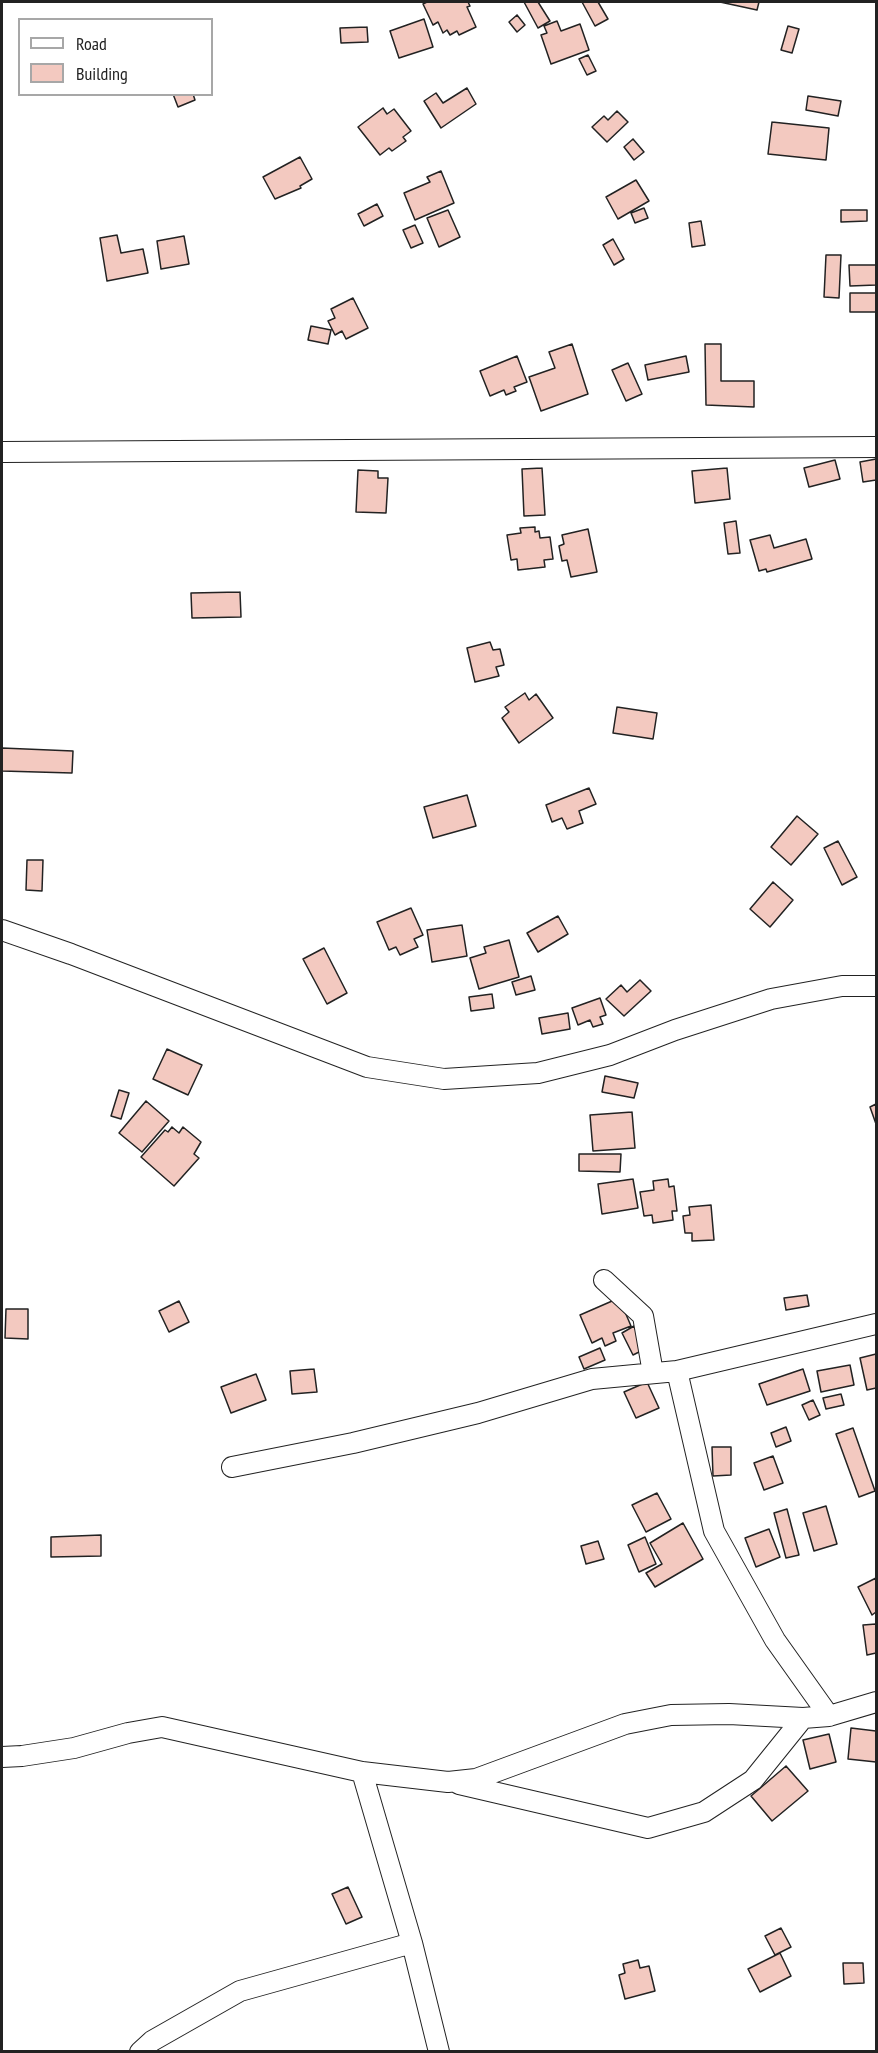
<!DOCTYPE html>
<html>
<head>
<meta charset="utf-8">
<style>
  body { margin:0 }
  #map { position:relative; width:878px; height:2053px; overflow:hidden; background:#fff; font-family:"PT Sans Narrow",sans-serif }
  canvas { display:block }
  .frame { position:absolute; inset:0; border:3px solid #222; pointer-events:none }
  .legend { position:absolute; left:18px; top:18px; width:195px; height:78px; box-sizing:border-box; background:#fff; border:2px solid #a7a7a7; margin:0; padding:8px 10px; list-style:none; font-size:18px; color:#222 }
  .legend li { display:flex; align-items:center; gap:12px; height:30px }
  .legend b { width:30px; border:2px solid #a7a7a7 }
</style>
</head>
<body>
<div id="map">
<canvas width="878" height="2053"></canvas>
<div class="frame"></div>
<ul class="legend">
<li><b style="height:8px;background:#fff"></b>Road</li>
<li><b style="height:16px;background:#f3c9c0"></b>Building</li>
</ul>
</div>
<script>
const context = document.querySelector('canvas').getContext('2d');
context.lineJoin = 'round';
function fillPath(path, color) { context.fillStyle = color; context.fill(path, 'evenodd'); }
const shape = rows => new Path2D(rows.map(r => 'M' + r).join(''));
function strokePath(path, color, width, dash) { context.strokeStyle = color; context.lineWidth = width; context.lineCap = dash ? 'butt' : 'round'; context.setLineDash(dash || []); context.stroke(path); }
const building = shape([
  [427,2,468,2,470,6,467,7,476,27,459,35,457,31,450,35,447,30,443,33,438,22,433,25,423,4,427,2],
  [524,2,538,2,550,21,538,28,524,2],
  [582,2,598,2,608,19,595,26,582,2],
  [720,2,759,2,757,10,720,2],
  [517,15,525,25,517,32,509,22,517,15],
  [424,19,433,47,399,58,390,31,424,19],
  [557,21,561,31,580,24,589,50,551,64,541,35,547,33,544,26,557,21],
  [788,26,799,29,792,53,781,50,788,26],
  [367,27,368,42,341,43,340,28,367,27],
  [588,55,596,71,587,75,579,59,588,55],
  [467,88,476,104,441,128,424,101,436,93,443,103,467,88],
  [173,94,193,94,195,100,178,107,173,94],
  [808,96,841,101,838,116,806,110,808,96],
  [383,108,387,114,394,109,411,131,403,137,406,141,392,151,389,148,380,155,358,127,383,108],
  [617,111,628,122,607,142,592,127,604,116,608,120,617,111],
  [772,122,829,128,826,160,768,154,772,122],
  [633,139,644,152,634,160,624,147,633,139],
  [300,157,312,179,300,186,301,188,275,199,263,177,300,157],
  [441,171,454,203,415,220,404,193,430,182,427,177,441,171],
  [636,180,649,201,618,219,606,197,636,180],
  [377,204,383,216,364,226,358,214,377,204],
  [644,208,648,218,635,223,631,213,644,208],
  [448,210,460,237,439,247,427,218,448,210],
  [841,210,867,210,867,221,841,222,841,210],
  [701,221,705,245,692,247,689,223,701,221],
  [415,225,423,243,411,248,403,230,415,225],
  [117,235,121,253,143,249,148,273,107,281,100,238,117,235],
  [184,236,189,264,161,269,157,241,184,236],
  [613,239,624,259,614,265,603,245,613,239],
  [826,255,841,255,839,298,824,297,826,255],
  [849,265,876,265,876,285,850,286,849,265],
  [850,293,876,293,876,312,850,312,850,293],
  [353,298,368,328,346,339,342,331,335,335,328,321,335,318,331,309,353,298],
  [311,326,331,330,328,344,308,340,311,326],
  [572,344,588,394,541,411,529,377,555,368,549,352,572,344],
  [705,344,721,344,721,381,754,381,754,407,706,405,705,344],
  [517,356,527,382,514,387,516,391,506,395,504,390,490,396,480,371,517,356],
  [686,356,689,372,648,380,645,365,686,356],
  [628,363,642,394,626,401,612,370,628,363],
  [876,459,876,480,863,482,860,462,876,459],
  [835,460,840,479,809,487,804,468,835,460],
  [542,468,545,515,524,516,522,469,542,468],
  [727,468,730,499,695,503,692,471,727,468],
  [358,470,378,471,378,478,388,478,386,513,356,512,358,470],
  [736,521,740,553,728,554,724,523,736,521],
  [535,527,535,532,539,531,540,538,550,537,553,559,544,560,545,567,518,570,517,559,511,560,507,535,521,533,520,528,535,527],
  [588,529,597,572,571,577,567,560,562,561,559,546,564,544,562,535,588,529],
  [770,535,774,548,806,539,812,559,767,572,766,569,759,571,750,540,770,535],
  [240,592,241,617,192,618,191,593,240,592],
  [490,642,493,650,500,649,504,665,496,667,499,676,475,682,467,648,490,642],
  [525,693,529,700,536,694,553,718,519,743,502,718,509,712,505,707,525,693],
  [617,707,657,713,653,739,613,733,617,707],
  [2,748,73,751,72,773,2,771,2,748],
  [589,788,596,804,579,811,583,823,567,829,562,818,552,822,546,805,589,788],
  [467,795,476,826,433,838,424,807,467,795],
  [797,816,818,834,791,865,771,847,797,816],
  [838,841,857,877,842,885,824,848,838,841],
  [27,860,43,860,42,891,26,890,27,860],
  [773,882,793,900,770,927,750,909,773,882],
  [411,908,423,935,414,939,418,947,400,955,396,947,389,950,377,922,411,908],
  [558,916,568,934,538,952,527,933,558,916],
  [462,925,467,956,432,962,427,930,462,925],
  [509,940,519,977,479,989,470,958,486,953,484,947,509,940],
  [324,948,347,993,327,1004,303,959,324,948],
  [531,976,535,990,516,995,512,982,531,976],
  [640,980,651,991,624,1016,606,999,621,985,627,992,640,980],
  [492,994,494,1008,471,1011,469,997,492,994],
  [600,998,606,1015,600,1017,603,1024,593,1027,590,1020,578,1025,572,1008,600,998],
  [568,1013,570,1029,542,1034,539,1018,568,1013],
  [167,1049,202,1065,188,1095,153,1079,167,1049],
  [605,1076,638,1083,634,1098,602,1092,605,1076],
  [119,1090,129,1093,121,1119,111,1116,119,1090],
  [146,1101,169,1121,142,1152,119,1133,146,1101],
  [876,1104,876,1124,870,1107,876,1104],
  [632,1112,635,1148,593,1151,590,1115,632,1112],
  [172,1127,179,1133,183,1127,201,1142,194,1154,199,1158,174,1186,141,1157,165,1130,168,1132,172,1127],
  [579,1154,621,1154,620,1172,579,1171,579,1154],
  [633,1179,638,1208,602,1214,598,1184,633,1179],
  [668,1179,669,1187,674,1186,677,1211,672,1211,673,1220,653,1223,652,1215,644,1216,640,1192,654,1190,653,1181,668,1179],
  [711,1205,714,1240,692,1241,692,1233,685,1233,683,1216,690,1215,689,1207,711,1205],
  [807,1295,809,1306,786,1310,784,1298,807,1295],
  [619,1298,631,1326,613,1333,616,1341,605,1346,602,1338,592,1343,580,1315,619,1298],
  [179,1301,189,1322,169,1332,159,1311,179,1301],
  [6,1309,28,1309,28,1339,5,1338,6,1309],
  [634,1326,645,1349,633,1355,622,1333,634,1326],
  [600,1348,605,1360,584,1369,579,1357,600,1348],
  [876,1354,876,1388,867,1390,860,1358,876,1354],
  [850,1365,854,1385,821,1392,817,1371,850,1365],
  [314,1369,317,1392,292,1394,290,1371,314,1369],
  [803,1369,810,1391,767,1405,759,1384,803,1369],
  [256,1374,266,1400,231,1413,221,1387,256,1374],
  [647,1382,659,1408,636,1418,624,1392,647,1382],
  [841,1394,844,1405,826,1409,823,1398,841,1394],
  [813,1400,820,1415,809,1420,802,1405,813,1400],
  [786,1427,791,1441,776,1447,771,1433,786,1427],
  [853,1428,875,1491,859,1497,836,1434,853,1428],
  [712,1447,731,1447,731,1475,713,1476,712,1447],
  [773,1456,783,1483,764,1490,754,1463,773,1456],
  [657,1493,671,1519,646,1532,632,1505,657,1493],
  [826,1506,837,1544,814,1551,803,1513,826,1506],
  [787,1509,799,1555,786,1558,774,1513,787,1509],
  [683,1523,703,1559,655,1587,646,1573,662,1564,650,1543,683,1523],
  [769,1529,780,1557,756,1567,745,1538,769,1529],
  [101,1535,101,1556,51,1557,51,1537,101,1535],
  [645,1537,656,1564,639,1572,628,1545,645,1537],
  [598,1541,604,1559,586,1564,581,1546,598,1541],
  [876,1578,876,1612,872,1615,858,1587,876,1578],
  [876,1624,876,1653,867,1655,863,1625,876,1624],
  [851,1728,876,1731,876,1762,848,1759,851,1728],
  [829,1734,836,1762,810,1769,803,1740,829,1734],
  [786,1766,808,1791,772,1821,751,1796,786,1766],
  [348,1887,362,1917,346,1924,332,1894,348,1887],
  [781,1928,791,1947,775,1955,765,1936,781,1928],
  [780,1953,791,1976,760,1992,748,1969,780,1953],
  [638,1960,640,1968,649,1966,655,1991,625,1999,619,1975,625,1973,623,1964,638,1960],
  [843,1963,863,1963,864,1983,844,1984,843,1963]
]);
const minor = shape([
  [2,452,876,447],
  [2,930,71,954,367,1067,444,1079,538,1073,610,1055,675,1030,771,999,842,986,876,986],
  [604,1280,643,1316,653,1373],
  [232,1467,353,1443,478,1413,592,1379,677,1371],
  [829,1716,775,1640,714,1531,677,1371,876,1324],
  [2,1757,22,1756,74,1748,128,1733,162,1727,362,1772,448,1782,476,1779,625,1724,671,1715,729,1714,803,1718,829,1716,876,1702],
  [362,1772,412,1943,439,2052],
  [459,1784,648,1828,704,1812,753,1780,803,1718],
  [140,2052,152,2041,240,1991,412,1943]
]);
fillPath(building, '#f3c9c0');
strokePath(building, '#222', 1.5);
strokePath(minor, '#222', 22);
strokePath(minor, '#fff', 20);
</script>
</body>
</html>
